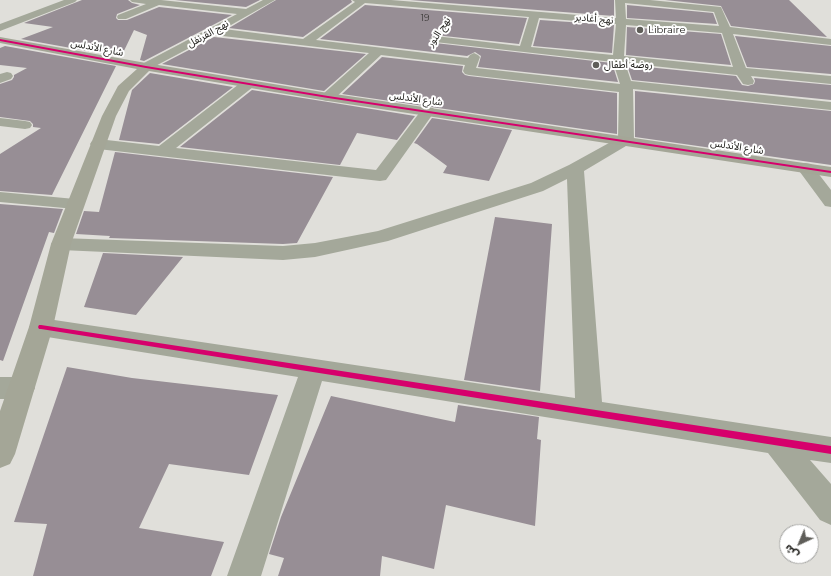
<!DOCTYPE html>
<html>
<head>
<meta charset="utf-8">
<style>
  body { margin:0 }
  #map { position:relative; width:831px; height:576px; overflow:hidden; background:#e0dfda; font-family:Montserrat,"Noto Sans Arabic",sans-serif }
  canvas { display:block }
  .north { position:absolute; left:779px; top:524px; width:40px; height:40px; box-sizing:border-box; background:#fff; border:1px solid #a3a3a1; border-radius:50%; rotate:224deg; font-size:11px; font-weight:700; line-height:16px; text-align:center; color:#191814 }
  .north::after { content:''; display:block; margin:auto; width:14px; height:18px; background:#5f5e59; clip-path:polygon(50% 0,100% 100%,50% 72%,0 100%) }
</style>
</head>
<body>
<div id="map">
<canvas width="831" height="576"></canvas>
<div class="north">ش</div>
</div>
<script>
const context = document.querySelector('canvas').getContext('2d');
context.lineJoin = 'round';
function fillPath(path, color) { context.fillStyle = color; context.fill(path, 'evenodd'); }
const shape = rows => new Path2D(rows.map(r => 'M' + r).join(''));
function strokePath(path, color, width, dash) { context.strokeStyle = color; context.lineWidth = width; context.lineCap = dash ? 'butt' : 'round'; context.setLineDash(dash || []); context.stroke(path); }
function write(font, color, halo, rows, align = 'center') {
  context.font = font + ' Montserrat,"Noto Sans Arabic",sans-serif'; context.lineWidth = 4; context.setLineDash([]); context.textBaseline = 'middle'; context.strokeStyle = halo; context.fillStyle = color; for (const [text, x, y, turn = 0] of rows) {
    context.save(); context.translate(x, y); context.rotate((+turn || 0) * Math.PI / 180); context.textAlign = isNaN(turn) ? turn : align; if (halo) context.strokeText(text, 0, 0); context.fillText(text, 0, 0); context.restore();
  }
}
const building = shape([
  [82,0,128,0,132,3,140,5,117,14,116,18,118,20,127,20,159,7,232,15,144,61,140,60,147,35,134,30,121,57,21,39,53,27,24,23],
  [175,0,260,0,246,7],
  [276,0,351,0,352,2,303,37,229,28],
  [410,0,614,0,614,16],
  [665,0,789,0,827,37,731,26,721,6],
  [365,5,527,18,519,44,435,35,429,40,435,43,612,63,618,82,478,67,481,56,475,52,467,56,320,39],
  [627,5,713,13,717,24,627,18],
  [540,20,614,25,612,53,533,46],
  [627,27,721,34,731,65,626,55],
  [735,36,831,46,831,74,747,67],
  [214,37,366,54,324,91,162,64],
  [5,46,116,66,52,195,0,191,0,154,41,128,33,127,33,124,30,121,0,117,0,84,12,80,14,77,14,75,27,68,0,65,0,48],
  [382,57,463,66,462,72,465,75,469,76,617,93,617,134,342,94],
  [627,65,736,76,742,85,748,86,754,84,755,81,754,78,831,85,831,100,632,80],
  [150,73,233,87,159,144,119,140,132,90],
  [252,90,328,102,415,116,397,140,357,133,340,165,180,147],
  [635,91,831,111,831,165,635,137],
  [432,118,512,130,489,181,443,173,447,166,417,144,414,143],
  [115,152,333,177,297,243,283,244,109,238,110,236,76,234,84,211,99,212],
  [0,204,63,209,54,233,49,232,3,361,0,360],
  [495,217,552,224,540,391,464,380],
  [103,253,183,257,136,315,84,307],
  [67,367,132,378,278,395,249,475,169,464,139,528,224,542,211,576,33,576,47,524,14,522],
  [331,396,455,422,458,405,539,417,537,439,541,440,535,526,446,505,434,569,382,556,380,576,278,576,284,558,269,554,281,517]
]);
const street = shape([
  [64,0,77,0,75,2,0,31,0,24,64,0],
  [130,0,161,0,246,9,263,0,275,0,224,29,303,39,355,2,352,0,391,0,616,18,615,0,650,0,721,7,730,27,831,39,831,45,733,34,746,68,831,76,831,84,751,76,754,81,753,84,748,85,743,84,737,75,625,63,631,81,831,102,831,110,633,89,634,140,631,143,584,171,602,402,831,437,831,463,810,460,831,484,831,525,820,520,768,453,322,381,261,576,227,576,298,377,41,336,33,333,29,327,33,321,41,318,575,398,567,179,543,191,388,241,315,257,283,260,61,250,54,248,51,244,54,240,61,238,283,246,315,243,378,231,531,183,569,165,618,138,619,92,469,75,465,74,463,71,465,65,381,55,333,100,328,101,323,100,321,97,323,94,369,53,214,35,146,71,142,70,140,67,142,64,237,14,159,5,126,19,118,19,117,17,118,15,146,4,132,2,130,0],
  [365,3,529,17,520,46,435,36,430,39,435,42,613,62,620,84,476,68,480,57,478,55,474,53,470,55,468,58,316,40,365,3],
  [625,3,714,12,719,26,626,19,625,3],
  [539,18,616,24,613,55,531,47,539,18],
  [626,25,722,33,733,67,624,56,626,25],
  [7,72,11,73,13,76,11,79,0,83,0,74,7,72],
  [248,80,253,81,254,84,253,87,176,148,376,170,423,108,428,107,433,108,435,111,386,180,380,181,98,149,92,147,90,144,92,141,98,139,159,146,243,81,248,80],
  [0,118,25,121,30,122,32,125,30,128,25,129,0,126,0,118],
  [805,163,811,164,831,190,831,207,825,206,797,168,799,164,805,163],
  [0,192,75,199,81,200,84,204,81,208,75,209,0,202,0,192],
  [0,377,22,377,31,380,35,388,31,396,22,399,0,399,0,377]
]);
const secondary = shape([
  [0,37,146,63,328,93,831,167,831,177,328,101,149,71,129,91,116,116,71,244,53,327,15,454,10,464,0,468,0,411,29,327,51,244,102,116,118,86,137,69,0,43,0,37]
]);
const cycleway = shape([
  [0,39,146,66,328,96,831,171,831,173,328,98,146,68,0,41,0,39],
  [39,325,41,325,831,446,831,454,41,329,39,329,38,327,39,325]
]);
const markers = [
  [640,30,4,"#5f5e59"],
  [596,65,4,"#5f5e59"]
];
const farNumbernames = [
  ["19",425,18]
];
const farStreetnames = [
  ["نهج أغادير",594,19,5],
  ["نهج النور",439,32,-56],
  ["نهج القرنفل",208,34,-29],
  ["شارع الأندلس",97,48,11],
  ["شارع الأندلس",416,99,8],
  ["شارع الأندلس",737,147,9]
];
const farPoinames = [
  ["Libraire",648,30],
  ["روضة أطفال",604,65]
];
fillPath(building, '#978e95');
fillPath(street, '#a4a89a');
fillPath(secondary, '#a4a697');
fillPath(cycleway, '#d6006c');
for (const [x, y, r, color] of markers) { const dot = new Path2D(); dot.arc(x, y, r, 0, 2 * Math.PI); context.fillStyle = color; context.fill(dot); strokePath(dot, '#fff', 1.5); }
write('9px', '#383634', null, farNumbernames);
write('10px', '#191814', '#fff', farStreetnames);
write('10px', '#191814', '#fff', farPoinames, 'left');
</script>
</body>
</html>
